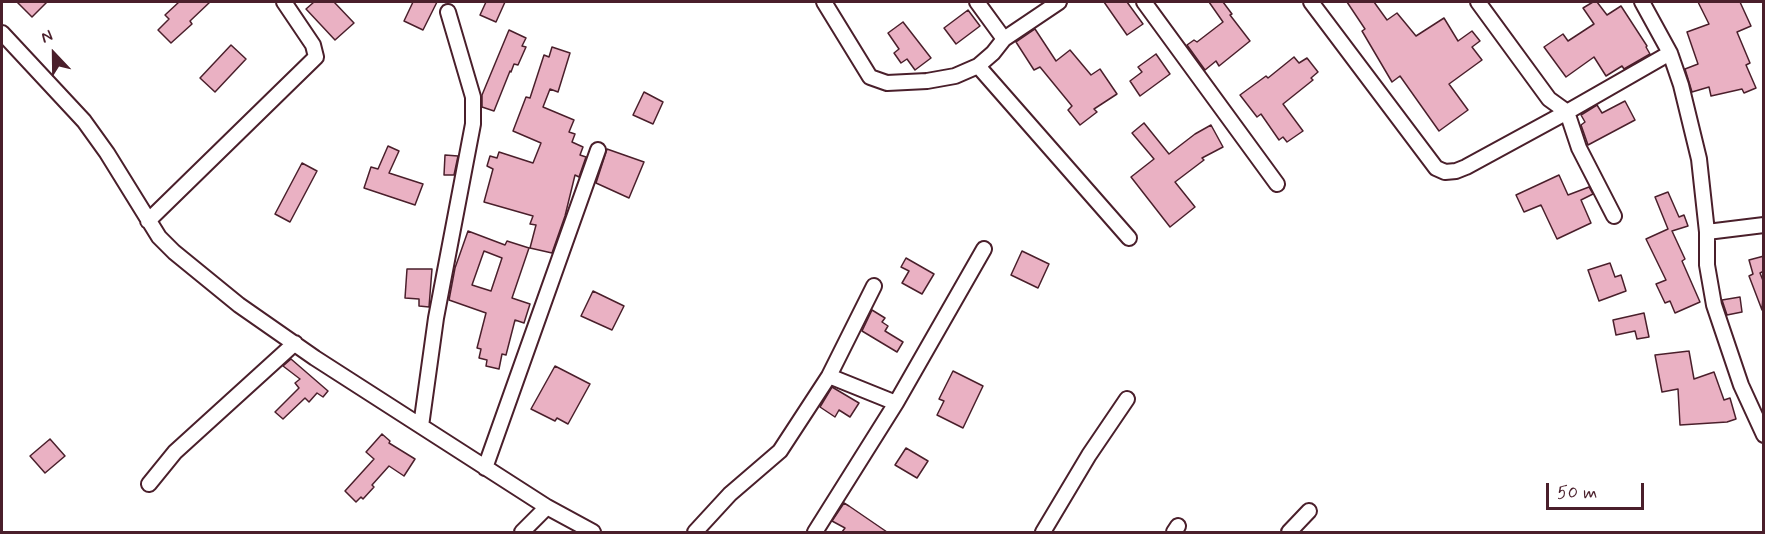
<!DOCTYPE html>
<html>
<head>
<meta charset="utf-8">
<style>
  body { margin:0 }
  #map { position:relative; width:1765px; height:534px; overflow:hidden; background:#fff; font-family:Mynerve,sans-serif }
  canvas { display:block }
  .frame { position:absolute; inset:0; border:3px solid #4a1f2b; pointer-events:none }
  .north { position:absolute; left:24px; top:24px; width:60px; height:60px; -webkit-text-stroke:4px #fff; paint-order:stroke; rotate:338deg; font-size:16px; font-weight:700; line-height:24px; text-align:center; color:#4a1f2b }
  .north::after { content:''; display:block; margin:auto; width:21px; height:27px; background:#4a1f2b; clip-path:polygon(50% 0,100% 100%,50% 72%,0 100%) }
  .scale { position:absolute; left:1546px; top:483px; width:98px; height:27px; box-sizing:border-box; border:3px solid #4a1f2b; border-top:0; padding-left:8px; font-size:18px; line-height:21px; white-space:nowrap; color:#4a1f2b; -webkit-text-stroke:4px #fff; paint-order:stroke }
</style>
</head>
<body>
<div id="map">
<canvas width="1765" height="534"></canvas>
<div class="frame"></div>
<div class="north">N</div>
<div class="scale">50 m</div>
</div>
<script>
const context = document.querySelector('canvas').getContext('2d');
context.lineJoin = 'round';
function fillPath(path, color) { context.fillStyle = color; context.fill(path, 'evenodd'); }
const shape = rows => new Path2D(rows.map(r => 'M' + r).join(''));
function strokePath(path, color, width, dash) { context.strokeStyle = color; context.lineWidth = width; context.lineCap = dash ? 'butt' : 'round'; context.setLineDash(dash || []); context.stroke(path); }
const building = shape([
  [17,2,47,2,32,17,17,2],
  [179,2,210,2,190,21,192,24,171,43,158,30,169,19,165,15,179,2],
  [314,2,334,2,354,23,335,40,306,9,314,2],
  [413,2,437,2,423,30,404,21,413,2],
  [486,2,505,2,496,22,480,15,486,2],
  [1104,2,1127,2,1143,24,1127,35,1104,2],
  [1209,2,1223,2,1232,14,1230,15,1250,41,1219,66,1216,61,1205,70,1187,45,1194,40,1197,42,1223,22,1209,2],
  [1347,2,1374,2,1387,20,1397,13,1416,36,1444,18,1458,41,1472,31,1480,41,1472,47,1482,60,1449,84,1468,110,1439,131,1400,76,1392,82,1362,31,1365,29,1347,2],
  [1593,2,1597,2,1607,15,1621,6,1647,46,1646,47,1650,54,1624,69,1622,66,1606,76,1594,57,1566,77,1544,47,1563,34,1568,41,1594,24,1583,8,1593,2],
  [1698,2,1740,2,1751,26,1737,32,1750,63,1746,65,1756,88,1744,93,1742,89,1711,96,1709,87,1692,92,1685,69,1698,64,1687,32,1709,24,1698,2],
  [968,10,980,26,956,44,944,28,968,10],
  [903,22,931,58,915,70,907,59,901,63,894,53,899,49,888,33,903,22],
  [1035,29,1056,61,1070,50,1091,75,1100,69,1117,94,1094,109,1097,112,1080,125,1068,110,1072,106,1040,67,1034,70,1016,42,1035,29],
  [509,30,526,38,522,46,526,47,518,65,514,64,511,72,510,71,494,111,482,107,482,95,509,30],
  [231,45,246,59,215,92,200,78,231,45],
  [552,47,570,53,558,92,550,89,543,107,574,120,569,132,575,134,572,142,583,147,580,155,586,157,579,177,575,175,565,216,552,253,530,248,536,225,530,224,533,216,484,202,493,169,487,166,490,156,497,158,499,152,533,163,541,143,513,131,526,97,530,98,544,55,549,57,552,47],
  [1156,54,1170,74,1140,96,1130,81,1142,72,1138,67,1156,54],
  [1294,57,1299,63,1307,58,1318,72,1311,78,1313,80,1283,104,1303,131,1287,142,1283,137,1279,140,1261,114,1257,117,1240,95,1266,76,1268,78,1294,57],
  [644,92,663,102,653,124,633,115,644,92],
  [1625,101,1635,120,1588,145,1581,125,1585,122,1581,115,1597,105,1602,113,1625,101],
  [1144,123,1169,154,1195,134,1211,125,1223,147,1202,158,1204,160,1175,182,1195,207,1170,227,1131,177,1154,159,1132,133,1144,123],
  [388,146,399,151,389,173,423,184,415,205,364,188,371,167,378,169,388,146],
  [607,149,644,162,629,198,596,183,607,149],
  [445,155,458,156,454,175,444,175,445,155],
  [302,163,317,171,290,222,275,214,302,163],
  [1559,175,1568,195,1589,187,1593,194,1581,200,1591,223,1557,239,1541,205,1524,212,1516,195,1559,175],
  [1668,192,1679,217,1684,215,1688,226,1672,231,1685,259,1682,261,1700,302,1675,313,1670,301,1665,303,1656,284,1666,280,1646,239,1668,229,1655,197,1668,192],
  [468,231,505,245,507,241,529,248,512,298,530,304,524,323,515,320,506,355,502,354,499,369,486,366,487,360,479,358,481,349,477,348,486,313,449,300,455,268,468,231],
  [484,251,502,258,491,291,472,285,484,251],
  [1022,251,1049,264,1038,288,1011,275,1022,251],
  [1764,256,1764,271,1760,273,1764,283,1762,310,1749,276,1753,274,1749,260,1764,256],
  [906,258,934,274,922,294,902,283,909,271,901,267,906,258],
  [1610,263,1615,277,1621,275,1626,291,1599,301,1588,270,1610,263],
  [407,269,432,269,429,307,419,306,419,299,405,298,407,269],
  [593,291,624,306,612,330,581,316,593,291],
  [1740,297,1742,312,1727,315,1722,300,1740,297],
  [872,310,885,318,882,322,888,326,885,331,903,342,897,352,862,331,872,310],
  [1644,313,1649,337,1637,339,1635,331,1616,335,1613,320,1644,313],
  [1689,351,1694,379,1714,372,1724,400,1730,398,1736,419,1727,422,1680,425,1678,389,1662,392,1655,355,1689,351],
  [291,359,328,391,323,397,317,393,309,402,305,398,283,419,275,412,299,388,295,383,300,379,283,366,291,359],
  [555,366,590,384,568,424,557,418,555,421,531,409,555,366],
  [953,371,983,386,963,428,937,415,944,401,939,399,953,371],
  [832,387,859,403,850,417,839,410,835,417,820,407,832,387],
  [382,434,390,441,389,443,415,459,404,476,389,466,372,485,374,487,363,499,361,497,356,502,345,491,374,459,366,452,382,434],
  [50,439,65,456,45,473,30,456,50,439],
  [906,448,928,461,917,478,895,465,906,448],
  [844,503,849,506,887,532,842,532,845,528,832,521,844,503]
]);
const street = shape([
  [824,2,870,77,887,83,927,81,955,76,978,66,993,53,1004,39,1059,2],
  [977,2,1004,39],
  [1144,2,1277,184],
  [1311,2,1436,168,1445,172,1456,171,1466,167,1567,112,1670,53],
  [1478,2,1549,99,1567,112,1579,148,1614,216],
  [1642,2,1670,53,1681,85,1699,159,1707,232,1707,265,1714,305,1741,385,1764,435],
  [2,33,84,121,107,153,159,237,174,252,239,305,315,358,547,507,593,532],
  [978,66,1129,238],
  [148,221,316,57,313,45,284,2],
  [1707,232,1764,225],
  [829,376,896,403],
  [421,426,436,318,473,124,473,97,448,12],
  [485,468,598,150],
  [149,484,175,452,295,343],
  [522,532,547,507],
  [695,532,730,494,780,451,829,376,874,286],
  [815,532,896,403,984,249],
  [1043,532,1089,455,1127,399],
  [1174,532,1178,526],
  [1289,532,1309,511]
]);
fillPath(building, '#eab1c3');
strokePath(building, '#4a1f2b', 1.5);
strokePath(street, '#4a1f2b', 18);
strokePath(street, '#fff', 14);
</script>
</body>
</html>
